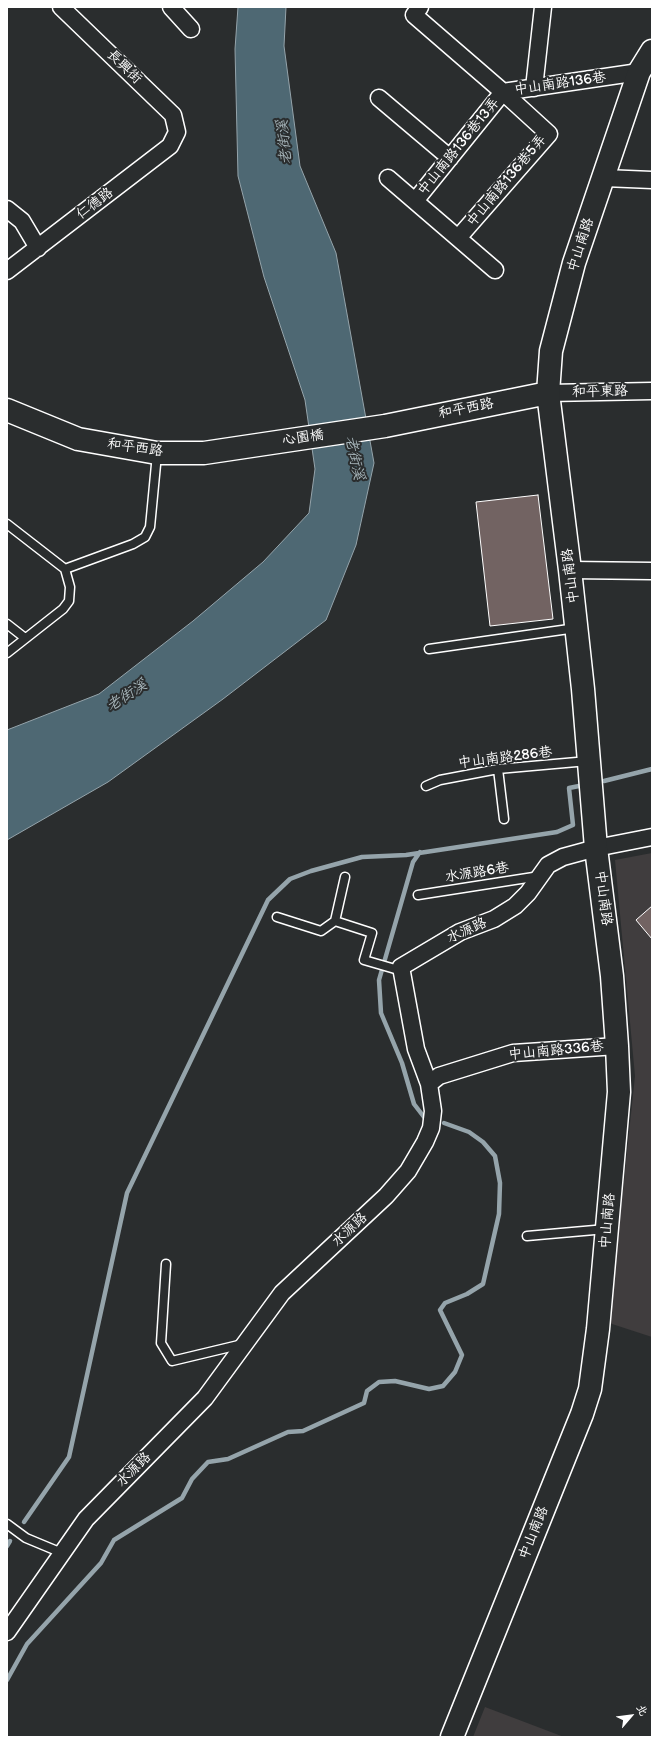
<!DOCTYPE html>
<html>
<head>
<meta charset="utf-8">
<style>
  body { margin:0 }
  #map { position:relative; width:659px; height:1744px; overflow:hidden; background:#2a2d2e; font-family:"Balsamiq Sans","LXGW WenKai TC",sans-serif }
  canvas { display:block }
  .frame { position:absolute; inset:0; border:8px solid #fff; pointer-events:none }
  .north { position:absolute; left:611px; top:1696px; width:40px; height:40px; -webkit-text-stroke:3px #2a2d2e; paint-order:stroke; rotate:62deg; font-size:11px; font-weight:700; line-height:16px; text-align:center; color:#fff }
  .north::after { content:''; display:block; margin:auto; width:14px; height:18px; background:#fff; clip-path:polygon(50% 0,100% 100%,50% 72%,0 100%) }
</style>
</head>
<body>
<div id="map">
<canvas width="659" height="1744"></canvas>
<div class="frame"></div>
<div class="north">北</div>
</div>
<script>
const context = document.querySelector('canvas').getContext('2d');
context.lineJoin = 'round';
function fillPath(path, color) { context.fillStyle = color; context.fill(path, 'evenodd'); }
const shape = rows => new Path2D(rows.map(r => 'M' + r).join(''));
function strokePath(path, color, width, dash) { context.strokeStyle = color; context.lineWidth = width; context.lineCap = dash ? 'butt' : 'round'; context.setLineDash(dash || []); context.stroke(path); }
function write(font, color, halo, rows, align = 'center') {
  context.font = font + ' "Balsamiq Sans","LXGW WenKai TC",sans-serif'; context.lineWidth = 4; context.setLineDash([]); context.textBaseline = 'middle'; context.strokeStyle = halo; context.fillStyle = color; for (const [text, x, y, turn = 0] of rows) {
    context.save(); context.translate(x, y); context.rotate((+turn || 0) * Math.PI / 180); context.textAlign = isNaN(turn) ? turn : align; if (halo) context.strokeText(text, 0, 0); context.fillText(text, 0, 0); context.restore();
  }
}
const built = shape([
  [652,853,652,1337,609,1323,635,1076,615,860],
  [485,1707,564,1737,473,1737]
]);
const water = shape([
  [238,7,286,7,284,46,300,166,336,253,374,463,356,545,326,620,223,699,108,782,7,840,7,730,99,694,193,621,263,562,309,513,315,469,305,400,264,277,238,176,235,49,238,7]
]);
const stream = shape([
  [604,781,652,769],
  [420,852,413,862,379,980,381,1013,402,1063,414,1104,424,1117],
  [24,1522,69,1457,127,1193,268,900,290,879,311,871,362,857,406,855,557,832,573,825,569,788,579,786],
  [7,1546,10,1541],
  [7,1680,27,1644,101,1563,114,1540,182,1498,192,1479,208,1462,228,1459,288,1432,303,1431,364,1403,367,1391,379,1382,395,1381,429,1389,443,1386,455,1372,462,1355,440,1310,445,1303,467,1294,483,1284,499,1214,500,1183,495,1156,483,1142,469,1132,444,1123]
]);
const building = shape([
  [538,495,553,619,490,626,476,502,538,495],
  [652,906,652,939,636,920,652,906]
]);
const lane = shape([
  [7,524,65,569],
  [65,569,133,544,145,537,150,527,157,454],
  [7,624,25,638],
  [429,649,576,628],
  [7,653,63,609,69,601,70,587,65,569],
  [498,769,504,819],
  [426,786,440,780,498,769,588,761],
  [418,895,540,876],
  [277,917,321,931,335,921,372,933,364,960,402,971],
  [335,921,345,877],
  [527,1236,606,1229],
  [166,1264,161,1343,172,1361,243,1344],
  [7,1524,26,1538,62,1553]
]);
const street = shape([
  [171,7,191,29],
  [420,7,414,15,503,92,639,72],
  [534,88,543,7],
  [379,98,450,158],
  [388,178,495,270],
  [604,178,652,180],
  [415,201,503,92,549,134,458,238],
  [7,209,22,221,38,248],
  [7,271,170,146,177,132,173,115,61,7],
  [548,393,652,391],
  [570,570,652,571],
  [429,1084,439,1076,513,1053,617,1046],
  [7,1632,86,1519,205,1398,282,1293,386,1196,408,1171,425,1142,431,1128,433,1111,429,1084,416,1049,401,967,460,932,494,919,515,906,528,893,548,865,563,857,596,848,652,837]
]);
const secondary = shape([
  [7,410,78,439,157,453,204,453,385,426,548,393],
  [452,1737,582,1414,590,1389,598,1329,619,1092,617,1046,612,976,596,848,583,689,570,570,548,393,551,351,574,263,639,72,652,51]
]);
const streetNames = [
  ["長興街",124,67,44],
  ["中山南路136巷",560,84,-8],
  ["中山南路136巷13弄",459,147,-51],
  ["中山南路136巷5弄",507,181,-50],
  ["仁德路",95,204,-37],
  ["中山南路",581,245,-72],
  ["和平東路",600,392,-1],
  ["和平西路",466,409,-11],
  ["心園橋",303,438,-8],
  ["和平西路",135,448,8],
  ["中山南路",571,576,-97],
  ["中山南路286巷",505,758,-7],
  ["水源路6巷",477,873,-9],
  ["中山南路",603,898,83],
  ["水源路",467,931,-24],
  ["中山南路336巷",556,1051,-5],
  ["中山南路",608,1221,-85],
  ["水源路",350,1230,-43],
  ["水源路",134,1470,-45],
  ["中山南路",534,1533,-68]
];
const waterNames = [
  ["老街溪",285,142,-96],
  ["老街溪",354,458,78],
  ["老街溪",127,696,-33]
];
fillPath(built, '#403d3e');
fillPath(water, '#4e6873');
strokePath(water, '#95a4ab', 1);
strokePath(stream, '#95a4ab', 4.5);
fillPath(building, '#726362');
strokePath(building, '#fff', 1);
strokePath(lane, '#fff', 11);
strokePath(street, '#fff', 19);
strokePath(secondary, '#fff', 25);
strokePath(lane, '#2a2d2e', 8);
strokePath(street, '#2a2d2e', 16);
strokePath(secondary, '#2a2d2e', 22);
write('14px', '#fff', '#2a2d2e', streetNames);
write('italic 15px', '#a6b4b9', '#2a2d2e', waterNames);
</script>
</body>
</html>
